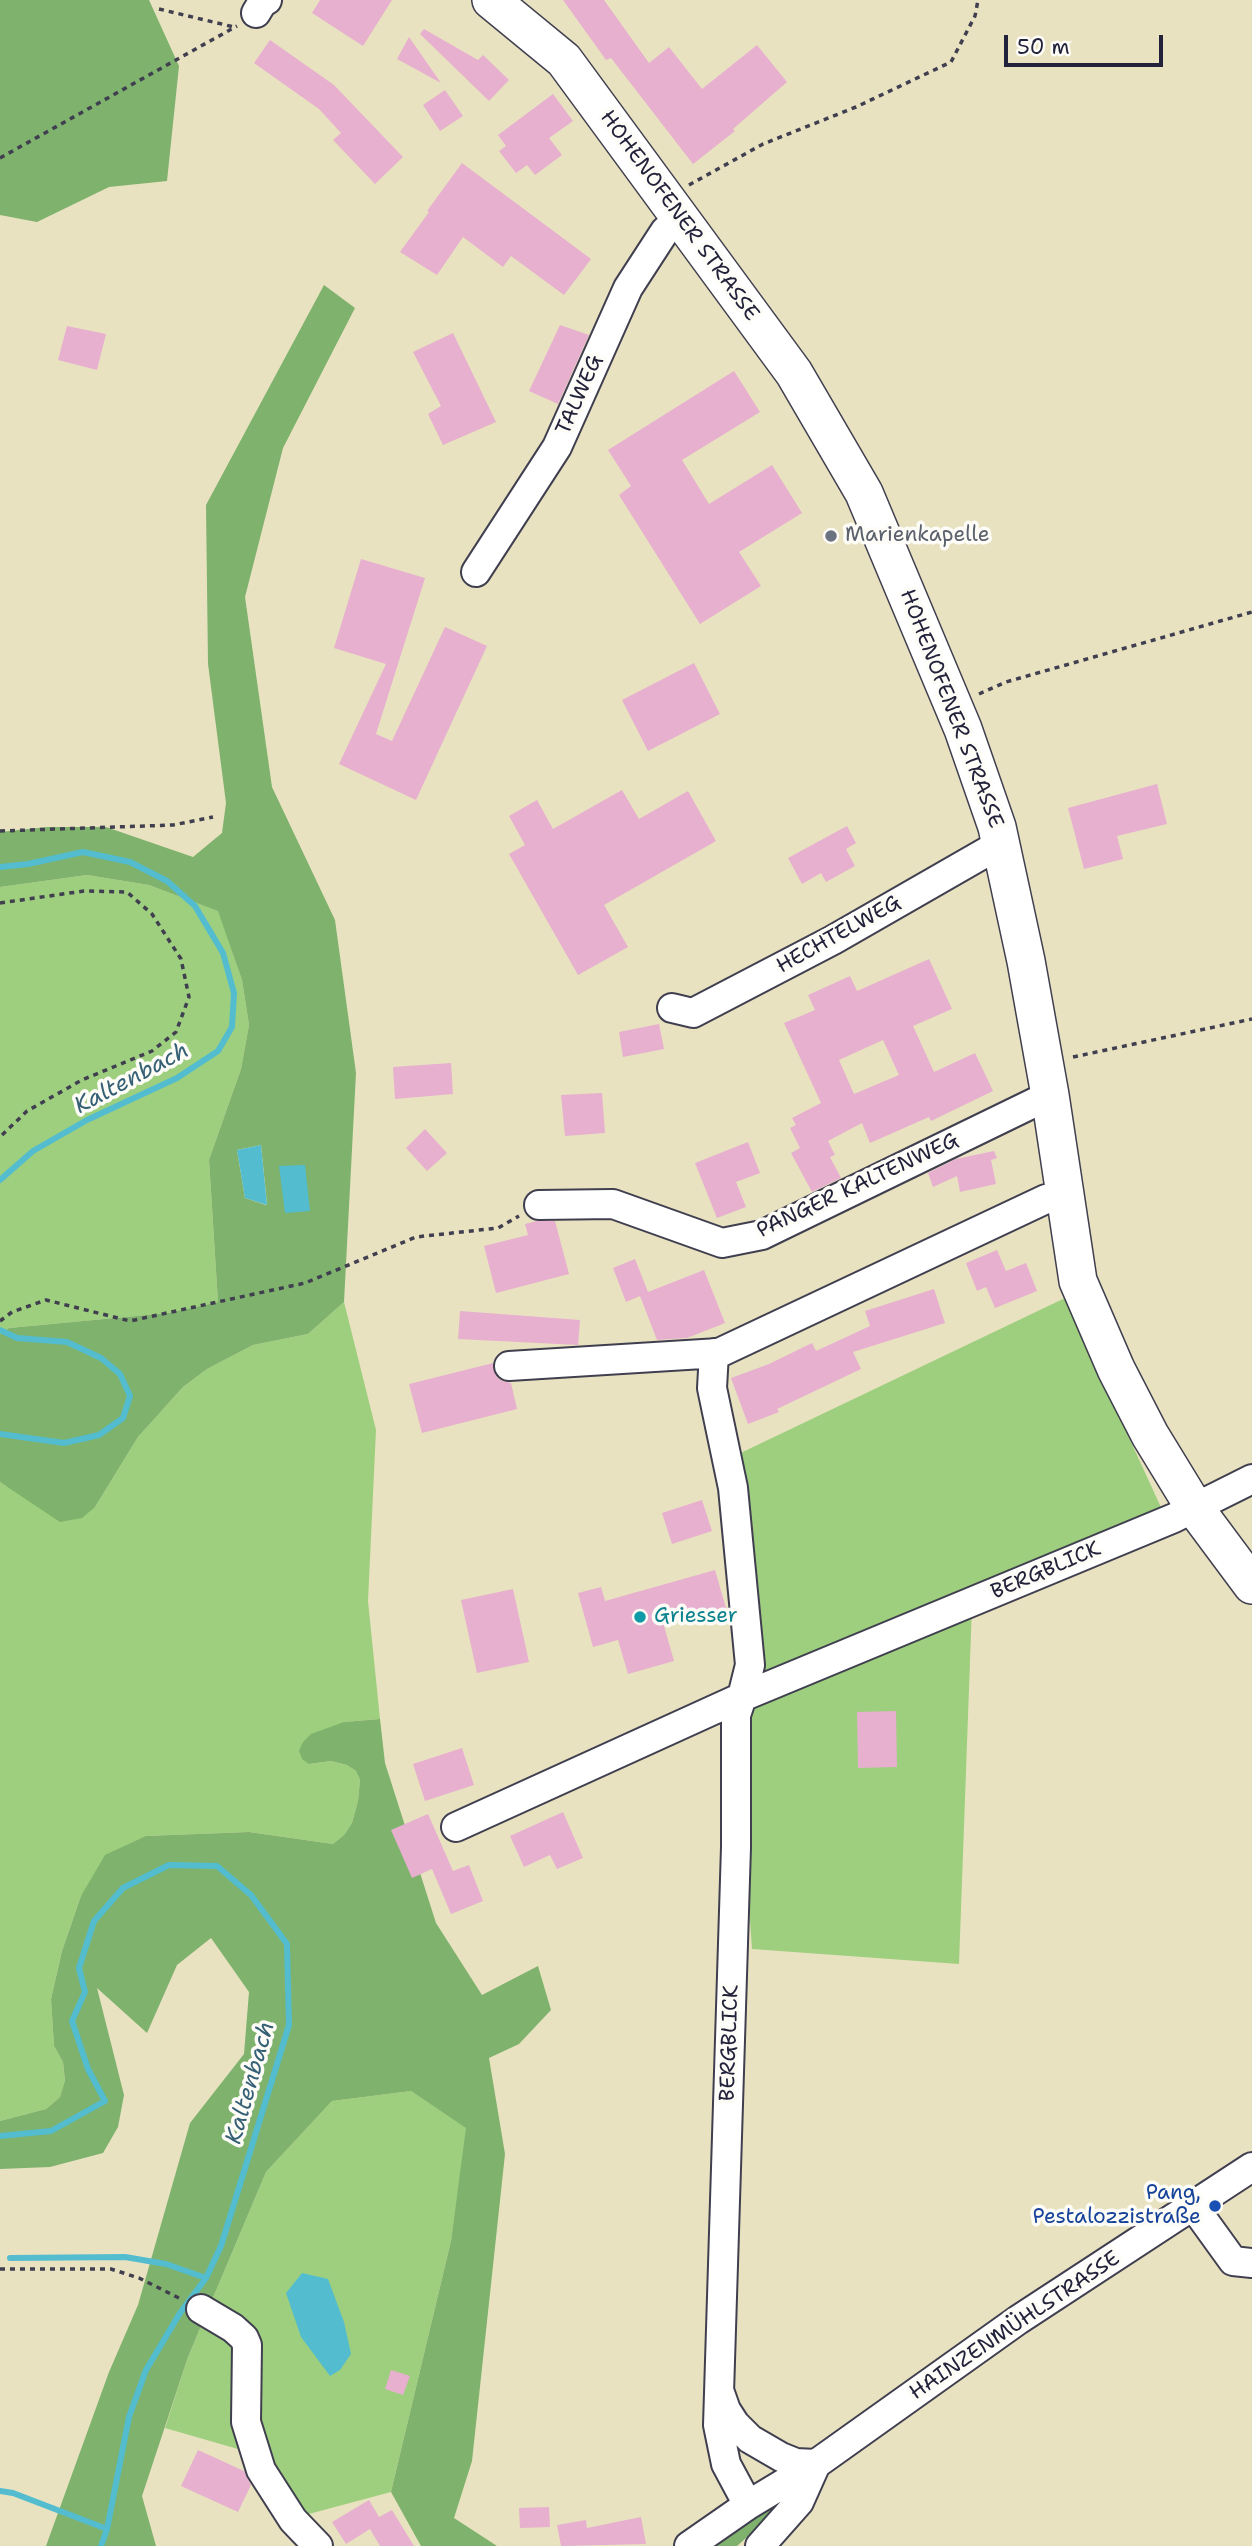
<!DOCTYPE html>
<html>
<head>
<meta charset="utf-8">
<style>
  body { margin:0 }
  #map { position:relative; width:1252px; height:2546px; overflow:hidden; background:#e9e2c1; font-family:"Shantell Sans",sans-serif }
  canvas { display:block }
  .scale { position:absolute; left:1004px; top:35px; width:159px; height:32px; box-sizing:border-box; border:4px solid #22223b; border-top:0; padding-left:9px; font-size:21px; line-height:24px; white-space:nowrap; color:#22223b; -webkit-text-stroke:5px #fdfcf7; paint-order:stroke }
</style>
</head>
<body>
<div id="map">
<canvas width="1252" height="2546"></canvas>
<div class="scale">50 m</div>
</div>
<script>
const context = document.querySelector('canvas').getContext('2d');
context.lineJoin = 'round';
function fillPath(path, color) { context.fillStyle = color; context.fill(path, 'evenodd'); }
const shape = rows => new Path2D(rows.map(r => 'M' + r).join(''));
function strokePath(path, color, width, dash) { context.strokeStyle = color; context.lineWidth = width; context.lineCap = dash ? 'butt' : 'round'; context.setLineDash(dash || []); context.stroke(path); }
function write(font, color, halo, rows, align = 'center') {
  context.font = font + ' "Shantell Sans",sans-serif'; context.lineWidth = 7; context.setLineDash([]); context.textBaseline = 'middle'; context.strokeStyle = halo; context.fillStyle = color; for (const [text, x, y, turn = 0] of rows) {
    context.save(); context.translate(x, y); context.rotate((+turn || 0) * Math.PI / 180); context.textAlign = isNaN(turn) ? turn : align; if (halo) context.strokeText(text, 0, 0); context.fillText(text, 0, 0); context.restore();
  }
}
const green = shape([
  [87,875,149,885,219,911,242,980,249,1025,241,1069,209,1160,218,1302,168,1313,9,1328,0,1334,0,887],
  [1065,1298,1170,1527,972,1606,959,1964,752,1949,736,1717,750,1665,728,1459],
  [344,1302,376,1430,368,1601,380,1719,344,1722,309,1764,331,1761,347,1765,356,1771,360,1780,358,1801,352,1823,344,1835,333,1844,249,1832,146,1836,81,1896,62,1951,51,1999,54,2046,63,2062,65,2082,60,2097,46,2109,0,2121,0,1482,6,1486,95,1507,138,1437,183,1387,207,1369,253,1345,308,1334],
  [411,2091,467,2128,451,2241,391,2492,305,2515,269,2458,165,2428,188,2357,266,2172,332,2101]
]);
const forest = shape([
  [0,0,149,0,179,66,167,181,109,187,37,222,0,215],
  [324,285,355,308,283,448,245,597,272,787,335,920,356,1073,344,1302,308,1334,253,1345,207,1369,183,1387,138,1437,95,1507,82,1518,60,1522,0,1482,0,1334,9,1328,168,1313,218,1302,209,1160,241,1069,249,1025,242,980,218,911,149,885,87,875,0,887,0,832,47,827,106,827,193,857,222,833,226,803,208,664,206,505],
  [261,1145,267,1204,266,1205,245,1198,237,1150],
  [380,1719,385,1763,436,1923,482,1995,538,1966,551,2010,519,2044,489,2058,505,2154,472,2461,454,2518,497,2546,421,2546,391,2492,451,2241,466,2128,411,2091,332,2101,266,2172,188,2357,142,2496,156,2546,46,2546,109,2372,138,2305,190,2123,244,2054,249,1992,211,1938,177,1965,147,2033,97,1988,124,2095,118,2127,103,2153,50,2167,0,2169,0,2121,46,2109,60,2097,65,2081,63,2062,54,2046,51,1999,62,1951,81,1896,105,1855,146,1836,249,1832,333,1844,344,1835,352,1823,358,1801,360,1780,356,1771,347,1765,331,1761,309,1764,302,1759,299,1751,303,1742,311,1734,344,1722],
  [777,2496,785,2503,737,2546,676,2546]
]);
const water = shape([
  [261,1145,267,1205,245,1198,237,1150],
  [305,1165,310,1211,285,1213,279,1166],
  [302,2273,328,2279,344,2322,351,2354,340,2370,330,2376,301,2337,286,2293]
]);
const stream = shape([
  [0,867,28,864,83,852,130,862,167,881,195,906,223,953,234,993,232,1027,218,1051,177,1078,87,1120,33,1151,0,1180],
  [0,1330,17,1338,67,1342,101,1358,120,1374,130,1396,123,1418,99,1435,64,1443,0,1434],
  [0,2136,51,2131,105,2101,88,2069,72,2021,85,1992,79,1968,94,1921,123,1888,169,1865,217,1866,251,1895,287,1944,289,2025,221,2246,206,2278,180,2313,146,2370,129,2417,107,2529,101,2546],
  [10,2258,125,2257,166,2264,206,2278],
  [0,2491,13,2493,107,2529]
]);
const building = shape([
  [320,0,392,0,363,46,312,13],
  [563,0,604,0,649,63,669,47,702,89,757,45,787,82,733,129,735,131,693,164,611,58,606,60],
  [424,29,478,60,483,55,509,80,489,101,420,34],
  [409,37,441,83,397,59],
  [270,40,334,85,403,157,375,184,333,140,341,133,319,109,254,63],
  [445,90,463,116,440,131,423,105],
  [553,94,573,121,549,138,562,155,535,175,527,165,516,173,499,151,506,146,498,135],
  [462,163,591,259,564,295,511,256,503,267,463,237,437,275,400,252,429,212,427,211],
  [560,325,589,335,558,404,529,391],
  [67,326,106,334,97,370,58,360],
  [453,333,496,422,443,445,428,414,441,406,413,352],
  [734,371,760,412,682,460,709,504,772,465,802,513,739,552,761,586,700,624,619,495,631,486,608,450],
  [361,559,425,578,376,734,392,741,445,627,487,646,416,800,339,764,386,664,334,648],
  [694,663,720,714,648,751,622,700],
  [1157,784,1167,824,1117,836,1123,859,1084,869,1068,808],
  [622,790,639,819,688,791,716,841,604,905,628,947,578,975,509,854,525,845,509,816,537,800,553,829],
  [847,826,856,843,846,849,855,866,826,882,821,873,802,884,788,858],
  [929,959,952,1009,913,1026,934,1072,975,1053,993,1091,931,1121,929,1117,870,1143,862,1123,828,1141,835,1155,830,1157,841,1178,812,1192,791,1153,800,1148,790,1128,796,1125,792,1118,821,1103,784,1023,815,1010,808,995,850,976,857,991],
  [883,1040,899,1075,854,1094,839,1060],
  [659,1024,664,1049,623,1057,619,1032],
  [451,1063,453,1094,395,1099,393,1067],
  [602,1093,605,1133,565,1136,561,1095],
  [425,1129,447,1153,427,1171,406,1148],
  [748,1142,760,1173,736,1182,746,1207,717,1218,695,1163],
  [994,1151,997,1158,991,1160,996,1184,960,1192,957,1176,933,1187,928,1173,956,1159],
  [537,1221,555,1221,569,1274,496,1293,484,1246,528,1235,525,1224],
  [997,1250,1006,1271,1026,1263,1037,1291,995,1308,986,1287,977,1291,966,1263],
  [635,1259,648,1292,704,1270,725,1323,687,1338,657,1340,640,1296,626,1302,613,1268],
  [934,1289,945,1323,853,1352,861,1369,777,1409,779,1412,748,1424,731,1378,769,1364,812,1343,816,1351,870,1326,865,1311],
  [460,1311,580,1320,578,1345,458,1339],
  [493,1363,496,1376,502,1381,511,1383,517,1409,422,1433,409,1384],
  [702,1500,712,1531,672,1544,662,1513],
  [715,1570,726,1608,664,1626,674,1661,628,1674,618,1640,593,1647,578,1593,601,1587,605,1601],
  [513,1589,529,1662,477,1673,461,1600],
  [896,1711,897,1767,858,1768,857,1712],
  [462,1748,474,1785,425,1801,413,1764],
  [563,1812,583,1858,557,1869,550,1855,524,1867,510,1836],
  [428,1814,453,1871,469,1865,483,1901,451,1914,432,1869,412,1878,391,1830],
  [391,2370,410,2376,403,2395,385,2389],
  [198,2450,244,2471,251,2485,238,2512,181,2486],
  [369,2500,379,2517,392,2510,414,2546,380,2546,370,2529,346,2544,332,2522],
  [549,2507,550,2527,520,2528,519,2508],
  [641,2517,646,2544,561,2546,557,2525,586,2520,587,2528]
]);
const path = shape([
  [159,9,234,27],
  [0,158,237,26],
  [689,185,763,144,856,107,951,62,975,16,978,0],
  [979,694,1006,682,1252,612],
  [0,831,173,825,213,817],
  [0,903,84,891,127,892,152,914,181,959,189,997,176,1032,152,1051,82,1080,27,1111,0,1137],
  [1073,1057,1252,1019],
  [0,1321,12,1312,46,1300,130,1321,305,1283,416,1237,498,1228,519,1216],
  [0,2269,111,2269,139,2278,181,2299]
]);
const minor = shape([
  [256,13,262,3,267,0],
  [476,572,557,447,628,288,665,231,680,218],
  [672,1008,693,1013,833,940,1002,843],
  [539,1205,613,1204,722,1243,762,1235,1050,1095],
  [509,1366,719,1353,1046,1199,1064,1195],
  [456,1827,742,1697,750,1665,733,1488,712,1388,714,1353],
  [1194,2207,1233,2261,1252,2263],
  [201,2309,233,2328,244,2338,247,2345,246,2422,261,2470,293,2520,318,2546],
  [720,2393,726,2410,735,2424,750,2439,781,2457,796,2463,816,2464],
  [748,2505,726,2464,718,2425,736,1847,736,1715,742,1697,1174,1518,1252,1479],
  [689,2546,748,2505,816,2464,1018,2320,1252,2167],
  [760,2546,799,2502,816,2464]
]);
const major = shape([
  [491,0,564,60,794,373,864,493,963,729,997,827,1026,961,1050,1095,1078,1281,1116,1369,1150,1435,1194,1507,1252,1585]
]);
const markers = [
  [831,536,7,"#6b7280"],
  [640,1617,7,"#0f9aa8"],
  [1215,2206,7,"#1a4fb4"]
];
const streetNames = [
  ["HOHENOFENER STRASSE",679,216,54],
  ["TALWEG",580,395,-66],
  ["HOHENOFENER STRASSE",951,709,69],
  ["HECHTELWEG",839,935,-29],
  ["PANGER KALTENWEG",858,1186,-25],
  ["BERGBLICK",1046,1571,-23],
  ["BERGBLICK",730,2043,-88],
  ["HAINZENMÜHLSTRASSE",1015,2326,-34]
];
const worshipNames = [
  ["Marienkapelle",845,536]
];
const cultureNames = [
  ["Griesser",654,1617]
];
const transitNames = [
  ["Pang,",1201,2194],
  ["Pestalozzistraße",1201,2218]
];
const waterNames = [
  ["Kaltenbach",132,1079,-28],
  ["Kaltenbach",251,2083,-74]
];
fillPath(green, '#9ecf7e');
fillPath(forest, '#7eb26d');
fillPath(water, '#53bdcf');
strokePath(stream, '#53bdcf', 6);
fillPath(building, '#e6b0ce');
strokePath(minor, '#403f4f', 32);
strokePath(major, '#403f4f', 40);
strokePath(path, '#403f4f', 3.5, [5, 5]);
strokePath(minor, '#fff', 28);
strokePath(major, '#fff', 37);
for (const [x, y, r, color] of markers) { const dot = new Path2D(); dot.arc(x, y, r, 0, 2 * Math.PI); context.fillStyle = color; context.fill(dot); strokePath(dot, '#fdfcf7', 2.5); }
write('21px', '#22223b', '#fdfcf7', streetNames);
write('21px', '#5b616d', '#fdfcf7', worshipNames, 'left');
write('21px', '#0d838f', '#fdfcf7', cultureNames, 'left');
write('21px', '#164399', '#fdfcf7', transitNames, 'right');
write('italic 23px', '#366076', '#fdfcf7', waterNames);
</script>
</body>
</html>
